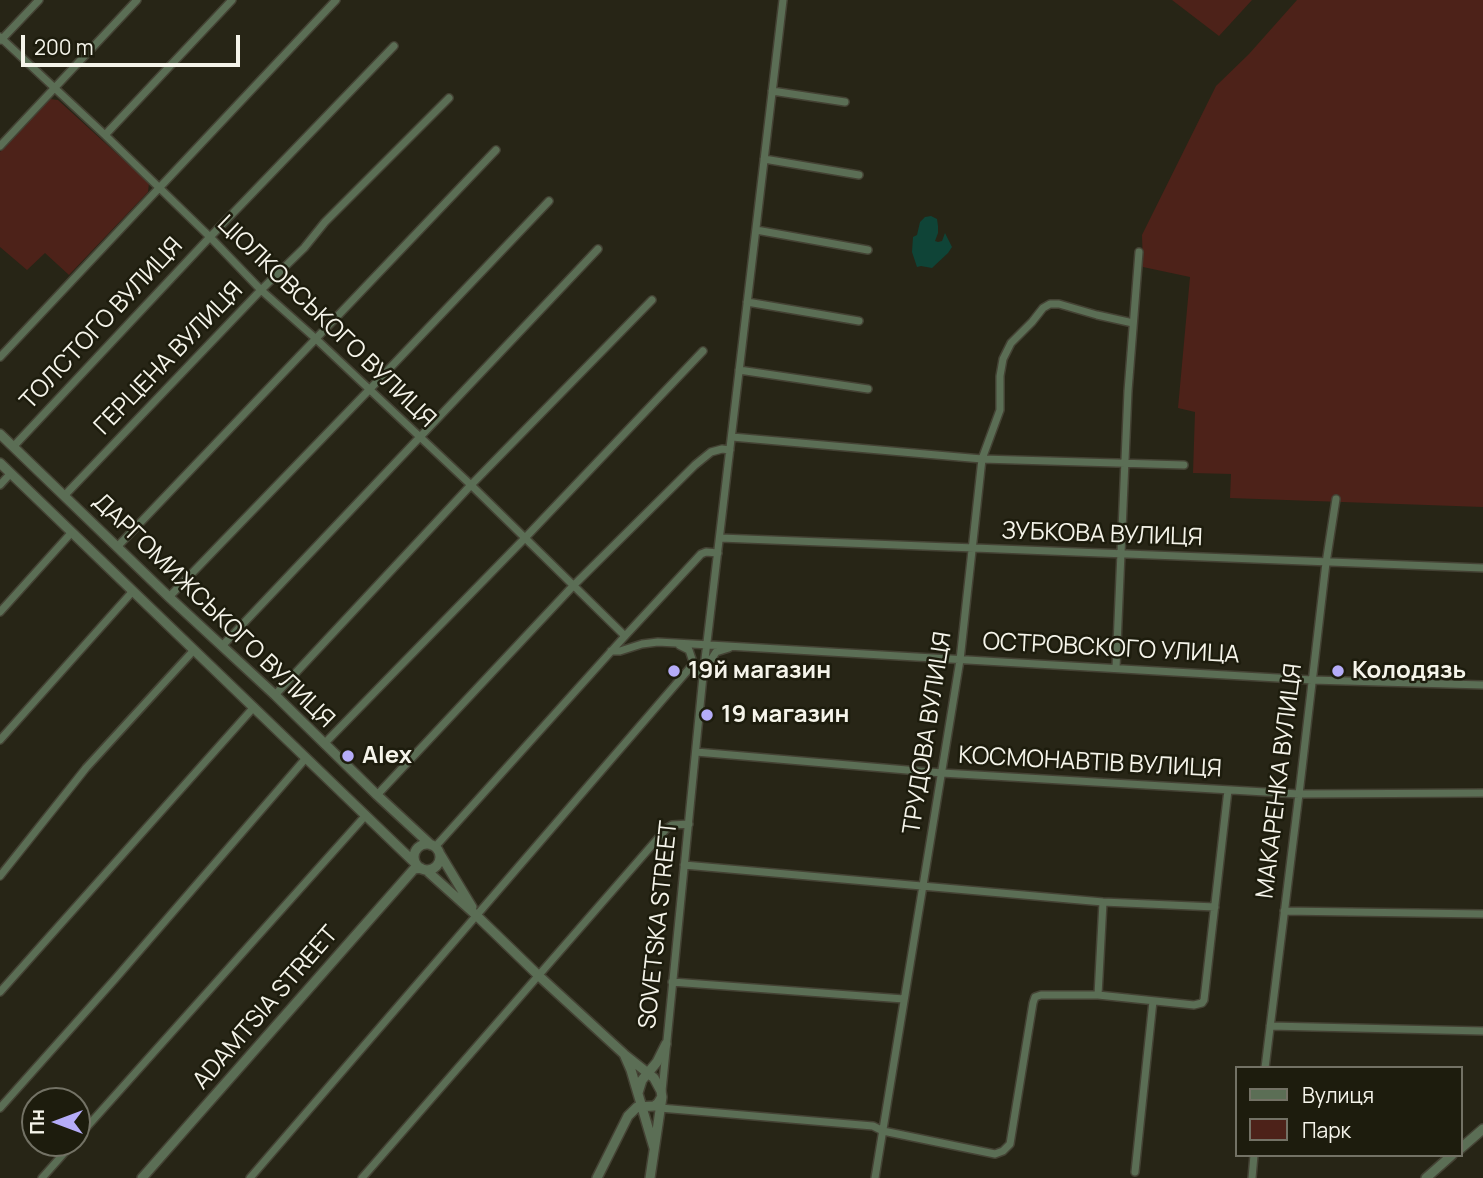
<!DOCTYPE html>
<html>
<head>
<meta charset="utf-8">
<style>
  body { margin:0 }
  #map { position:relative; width:1483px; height:1178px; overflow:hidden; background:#272516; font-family:Manrope,sans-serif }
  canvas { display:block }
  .legend { position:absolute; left:1235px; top:1066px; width:228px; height:91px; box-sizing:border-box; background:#1d1c0d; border:2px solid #737265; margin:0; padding:9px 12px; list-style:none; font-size:21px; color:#f5f4ea }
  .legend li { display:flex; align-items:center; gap:14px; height:35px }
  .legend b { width:35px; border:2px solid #737265 }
  .north { position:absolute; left:21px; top:1087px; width:70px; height:70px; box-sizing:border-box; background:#1d1c0d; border:2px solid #737265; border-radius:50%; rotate:270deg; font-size:19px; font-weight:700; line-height:28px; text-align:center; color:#f5f4ea }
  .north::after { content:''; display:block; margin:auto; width:24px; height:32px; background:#b5acf8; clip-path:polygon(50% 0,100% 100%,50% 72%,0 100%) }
  .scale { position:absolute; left:21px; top:35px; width:219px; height:32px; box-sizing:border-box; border:4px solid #f5f4ea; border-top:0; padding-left:9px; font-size:21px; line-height:24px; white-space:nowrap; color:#f5f4ea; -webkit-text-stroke:5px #1d1c0d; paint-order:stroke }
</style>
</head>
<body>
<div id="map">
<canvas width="1483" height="1178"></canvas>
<ul class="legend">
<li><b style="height:9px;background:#5b6e55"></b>Вулиця</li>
<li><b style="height:19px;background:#4d2219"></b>Парк</li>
</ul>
<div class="north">Пн</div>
<div class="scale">200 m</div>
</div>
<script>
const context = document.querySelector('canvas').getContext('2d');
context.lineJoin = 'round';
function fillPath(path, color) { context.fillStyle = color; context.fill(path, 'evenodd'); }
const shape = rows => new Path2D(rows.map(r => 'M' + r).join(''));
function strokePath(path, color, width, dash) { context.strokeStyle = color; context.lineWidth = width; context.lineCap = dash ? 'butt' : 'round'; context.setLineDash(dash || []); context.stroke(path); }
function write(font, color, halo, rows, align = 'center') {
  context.font = font + ' Manrope,sans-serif'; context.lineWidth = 5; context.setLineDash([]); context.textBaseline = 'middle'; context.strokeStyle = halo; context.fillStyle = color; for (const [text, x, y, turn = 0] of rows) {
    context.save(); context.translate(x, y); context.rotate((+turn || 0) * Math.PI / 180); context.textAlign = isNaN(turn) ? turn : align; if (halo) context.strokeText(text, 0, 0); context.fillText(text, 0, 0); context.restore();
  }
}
const green = shape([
  [1172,0,1252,0,1219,36],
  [1297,0,1483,0,1483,507,1230,498,1231,474,1193,473,1195,412,1178,408,1190,277,1143,267,1142,235,1216,86,1249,54],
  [50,99,58,100,149,183,148,192,69,275,45,253,27,270,0,247,0,152]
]);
const water = shape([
  [931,216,937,219,938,226,938,233,935,241,938,242,942,241,945,233,952,247,948,253,932,268,921,266,917,267,912,252,913,237,917,235,920,222,925,217]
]);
const minor = shape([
  [0,37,105,135,210,237,261,290,315,338,471,485,625,636],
  [1,40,39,0],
  [772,91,845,102],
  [105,135,232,0],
  [0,146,137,0],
  [764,159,859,175],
  [756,230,868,250],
  [747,302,859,321],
  [0,357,336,0],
  [739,370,868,389],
  [732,437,982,459,1184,465],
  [13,447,210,237,394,46],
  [0,485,11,473],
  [64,496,261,290,304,248,325,222,449,98],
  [720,538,1483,568],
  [117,547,496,150],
  [169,597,369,390,549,201],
  [0,612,72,532],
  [679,645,689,650,694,665],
  [222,646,598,249],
  [611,651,620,651,642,644,658,642,1312,680,1483,685],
  [707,666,716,652,729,648],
  [1116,668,1128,391,1139,252],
  [275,695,471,485,652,300],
  [0,740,133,591],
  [324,744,525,538,703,351],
  [696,752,942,773,1299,794,1483,793],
  [377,795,573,586,695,465,711,452,722,449,730,450],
  [435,847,625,636,701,554,706,552,718,553],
  [684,865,1103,902,1215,907],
  [0,876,86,768,194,650],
  [1284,911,1483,914],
  [672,982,904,999],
  [0,992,254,707],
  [1098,995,1103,902],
  [1270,1026,1483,1031],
  [1265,1068,1299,794,1326,563,1336,499],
  [662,1091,703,676,783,0],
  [0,1108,115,979,306,758],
  [660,1108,873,1126,883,1131,995,1154,1003,1151,1010,1144,1033,1003,1035,997,1041,995,1098,995,1194,1005,1202,1003,1204,1000,1228,790],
  [77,1138,366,815],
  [1135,1172,1153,1001],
  [42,1178,73,1143],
  [250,1178,689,669,694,665,703,676],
  [362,1178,667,828,672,825,689,824],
  [875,1178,960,660,982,459,1000,410,1000,376,1003,359,1011,343,1032,322,1043,308,1050,304,1059,304,1097,315,1133,323],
  [1252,1178,1254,1155]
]);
const tertiary = shape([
  [0,434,169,597,275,695,377,795,431,845],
  [0,463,416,864],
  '414 857a13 13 0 1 1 26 0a13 13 0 1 1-26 0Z',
  [440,854,472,907],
  [426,870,476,915,539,976,624,1054,631,1070,654,1148],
  [625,1055,654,1078,661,1091,662,1097,650,1178],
  [638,1093,642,1080,657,1062,666,1044],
  [1460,1149,1483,1129],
  [142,1178,414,869,421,868],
  [597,1178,628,1116,637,1107,654,1106,658,1103,661,1098],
  [1426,1178,1452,1155]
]);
const markers = [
  [674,671,7,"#b5acf8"],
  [1338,671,7,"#b5acf8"],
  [707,715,7,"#b5acf8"],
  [348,756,7,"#b5acf8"]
];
const streetNames = [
  ["ЦІОЛКОВСЬКОГО ВУЛИЦЯ",326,322,44],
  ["ТОЛСТОГО ВУЛИЦЯ",102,324,-47],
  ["ГЕРЦЕНА ВУЛИЦЯ",169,359,-46],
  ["ЗУБКОВА ВУЛИЦЯ",1102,535,2],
  ["ДАРГОМИЖСЬКОГО ВУЛИЦЯ",213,611,44],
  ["ОСТРОВСКОГО УЛИЦА",1111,649,3],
  ["ТРУДОВА ВУЛИЦЯ",928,733,-81],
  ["КОСМОНАВТІВ ВУЛИЦЯ",1090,763,3],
  ["МАКАРЕНКА ВУЛИЦЯ",1280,781,-83],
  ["SOVETSKA STREET",659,925,-84],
  ["ADAMTSIA STREET",266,1008,-49]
];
const poiNames = [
  ["19й магазин",688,671],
  ["Колодязь",1352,671],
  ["19 магазин",721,715],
  ["Alex",362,756]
];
fillPath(green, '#4d2219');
fillPath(water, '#0f4437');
strokePath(minor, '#444234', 10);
strokePath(tertiary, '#444234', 12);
strokePath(minor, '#5b6e55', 7);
strokePath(tertiary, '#5b6e55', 9);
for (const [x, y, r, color] of markers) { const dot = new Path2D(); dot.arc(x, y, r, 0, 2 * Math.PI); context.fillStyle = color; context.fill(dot); strokePath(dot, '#1d1c0d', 2.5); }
write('24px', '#f5f4ea', '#1d1c0d', streetNames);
write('bold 24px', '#f5f4ea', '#1d1c0d', poiNames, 'left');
</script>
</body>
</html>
